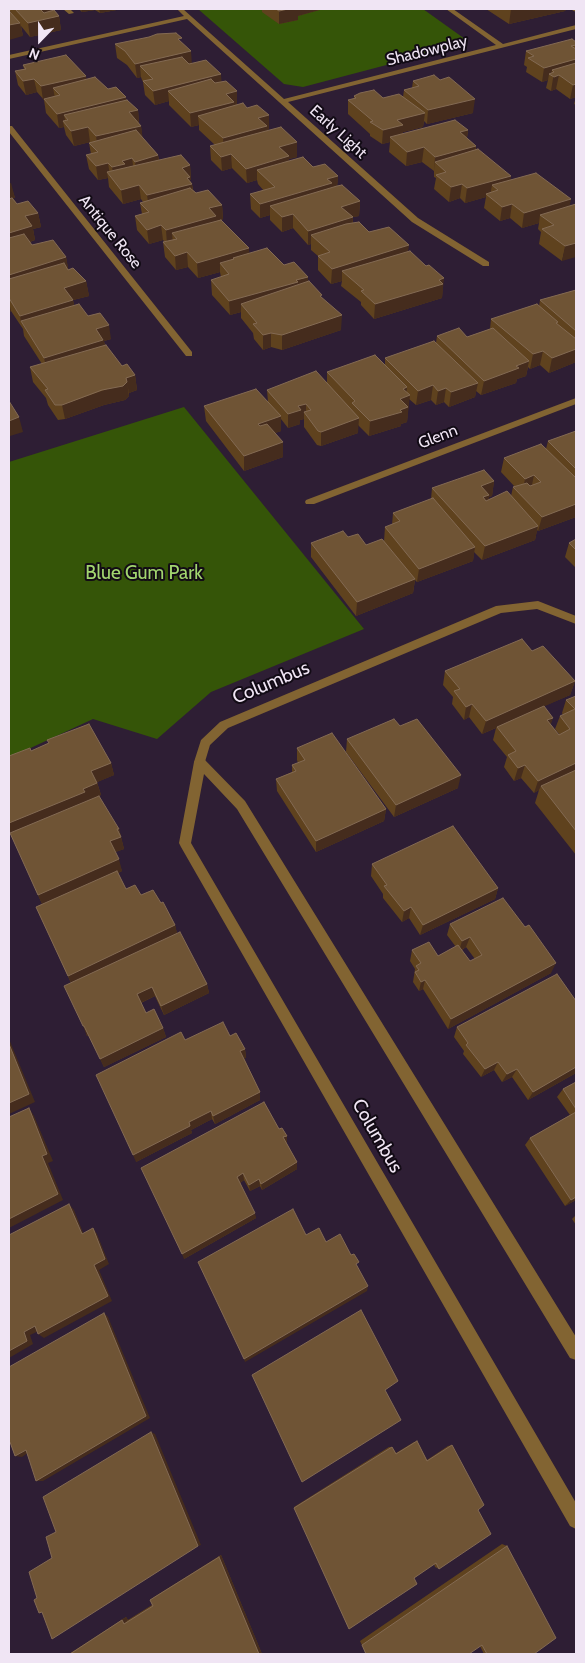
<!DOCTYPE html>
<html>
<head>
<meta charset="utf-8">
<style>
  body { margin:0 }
  #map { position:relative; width:585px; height:1663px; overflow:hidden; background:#2e1e34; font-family:Cabin,sans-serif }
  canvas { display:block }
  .frame { position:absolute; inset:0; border:10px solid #f0e5f4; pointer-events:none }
  .north { position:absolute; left:15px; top:15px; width:50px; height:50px; -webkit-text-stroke:4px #120b15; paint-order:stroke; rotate:202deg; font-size:14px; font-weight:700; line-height:20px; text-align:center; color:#f0e5f4 }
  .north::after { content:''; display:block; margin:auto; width:18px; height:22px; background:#f0e5f4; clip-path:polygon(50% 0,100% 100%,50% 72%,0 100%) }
</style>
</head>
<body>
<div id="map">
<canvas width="585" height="1663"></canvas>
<div class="frame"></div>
<div class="north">N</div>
</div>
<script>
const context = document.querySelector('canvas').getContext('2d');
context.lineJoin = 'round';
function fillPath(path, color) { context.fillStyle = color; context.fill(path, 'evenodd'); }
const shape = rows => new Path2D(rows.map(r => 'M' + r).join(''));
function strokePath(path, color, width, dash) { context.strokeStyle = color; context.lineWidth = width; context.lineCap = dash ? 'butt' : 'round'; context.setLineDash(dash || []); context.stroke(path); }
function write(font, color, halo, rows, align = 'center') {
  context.font = font + ' Cabin,sans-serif'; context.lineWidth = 4; context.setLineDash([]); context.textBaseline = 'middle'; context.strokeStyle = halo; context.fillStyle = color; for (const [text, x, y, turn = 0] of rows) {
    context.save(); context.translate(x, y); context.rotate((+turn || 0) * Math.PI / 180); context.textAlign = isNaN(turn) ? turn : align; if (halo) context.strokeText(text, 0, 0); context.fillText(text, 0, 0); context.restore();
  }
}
const green = shape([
  [198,9,423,9,465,39,451,48,303,87,284,84],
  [184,407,364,629,211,692,157,739,93,719,9,758,9,462]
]);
const service = shape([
  [9,9,18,9,9,12,9,9],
  [63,9,70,9,74,13,69,14,63,9],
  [571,9,576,9,576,12,572,10,571,9]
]);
const minor = shape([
  [177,9,183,9,284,99,496,45,446,9,453,9,503,44,576,25,576,29,288,102,418,218,489,262,489,266,483,266,412,222,187,19,9,59,9,55,184,16,177,9],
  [9,126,12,126,192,352,192,356,186,356,9,132,9,126],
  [576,398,576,404,314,504,306,504,305,502,306,500,576,398],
  [538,601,576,616,576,624,537,609,501,613,228,728,210,745,204,765,200,767,196,765,194,762,201,740,220,722,496,606,538,601]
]);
const tertiary = shape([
  [200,757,204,759,245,801,576,1337,576,1360,570,1358,237,809,204,774,191,843,576,1503,576,1529,570,1526,181,847,179,843,194,762,196,759,200,757]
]);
const wall = shape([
  [10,9,50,9,51,11,59,16,61,30,30,37,21,26,23,36,11,14],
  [79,9,122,9,100,13,95,10,82,12],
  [262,9,323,9,298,16,298,20,279,24,262,12],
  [486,9,566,9,565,11,509,24],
  [576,42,576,105,574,104,576,97,570,99,556,89,551,91,546,88,548,80,542,82,526,72,527,67,524,65,526,51],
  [182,43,192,64,221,74,221,82,237,105,269,129,267,130,267,131,297,157,289,159,289,161,313,167,338,176,337,186,360,201,359,216,353,217,353,223,408,252,443,284,442,298,374,319,361,305,361,302,341,286,342,281,331,284,318,270,318,256,311,250,311,244,308,245,293,228,282,232,270,220,270,215,260,218,251,209,250,194,264,191,258,184,257,180,247,183,232,168,222,171,211,160,210,146,215,145,199,130,199,125,191,127,169,105,169,101,155,105,145,95,143,82,142,80,141,77,137,78,127,65,117,58,115,44],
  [23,65,86,79,108,89,126,100,138,110,139,124,141,126,142,137,158,155,159,160,190,165,191,180,190,180,190,181,192,184,193,190,196,193,222,205,223,219,221,220,249,253,284,265,308,277,308,282,322,298,341,330,282,350,271,347,263,350,254,339,253,333,241,318,241,312,230,315,212,295,211,280,221,277,220,272,198,278,188,267,176,270,165,257,163,242,165,242,163,240,149,244,137,230,135,216,142,214,140,203,143,202,141,199,123,204,109,187,108,178,98,180,89,169,86,155,91,154,89,143,91,142,90,142,74,146,66,135,64,127,59,128,46,113,44,100,37,92,26,95,18,85,15,71,24,69],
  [413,81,473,113,427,124,424,121,423,127,403,132,403,134,468,130,467,138,476,146,476,150,510,180,570,206,576,204,562,261,539,244,541,232,538,229,539,223,522,228,510,218,500,221,484,208,486,197,465,203,460,198,449,202,434,189,436,178,434,177,434,171,422,162,406,166,389,152,390,142,382,144,370,136,370,134,348,114,348,100,354,99,354,96,383,98,403,97,404,90,412,88],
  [9,180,15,198,13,198,17,204,38,213,41,227,33,229,35,240,30,242,32,245,66,257,68,269,86,281,89,296,73,300,74,305,88,316,111,339,104,341,105,346,122,366,135,375,137,390,129,393,129,396,125,400,104,405,65,419,58,420,48,405,46,398,33,382,30,367,42,364,24,336,23,329,11,311,9,312],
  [576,290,576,362,549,373,540,365,530,369,528,367,526,376,517,379,516,383,481,395,476,391,475,397,449,407,444,402,436,405,431,400,416,405,409,399,407,422,401,424,401,426,369,436,358,425,358,433,321,446,317,445,304,427,304,419,300,420,300,424,288,428,281,419,281,431,275,433,283,457,244,471,206,421,204,406,268,402,267,390,327,383,327,372,385,365,385,358,436,343,437,336,467,337,490,329,491,319,539,306,540,300],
  [576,432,576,517,538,531,537,530,535,540,482,560,474,552,473,561,417,582,415,580,413,593,356,616,311,557,311,543,348,537,366,545,384,541,385,527,392,525,393,513,431,499,432,488,494,481,492,496,489,497,488,499,511,496,513,487,515,487,501,472,504,458,546,449,548,441],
  [576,539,576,568,565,557,569,543],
  [532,651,575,681,570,695,544,706,551,725,559,735,559,734,555,729,560,716,563,715,562,713,566,700,576,696,576,855,535,803,539,790,534,793,521,778,514,781,504,767,507,757,493,740,496,728,482,734,469,717,464,720,452,704,453,697,443,685,445,671],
  [400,726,458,788,394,817,346,752,347,739],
  [297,748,386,809,384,821,316,852,277,791,276,779,292,772,292,765,298,763,297,760],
  [31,751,111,763,114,775,97,782,101,795,87,801,119,829,124,849,115,852,122,871,118,873,126,889,161,903,175,925,177,934,207,984,209,993,164,1015,155,996,141,1003,146,1013,163,1028,166,1037,104,1067,89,1035,87,1036,71,983,36,907,42,904,9,828,9,756],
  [372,864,498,888,495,899,420,935,409,918,402,922,383,898,383,894,371,876],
  [450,924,551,973,448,1029,423,989,419,991,413,982,415,969,410,961,412,950,438,956,456,947,447,935],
  [466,947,475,959,470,961,462,950],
  [576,1001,576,1073,528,1100,512,1077,502,1082,494,1070,481,1077,463,1054,464,1051,454,1037,457,1027],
  [230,1036,245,1049,246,1058,244,1058,260,1092,260,1100,215,1124,212,1119,191,1130,192,1133,136,1162,185,1040],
  [576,1082,576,1200,565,1206,525,1145,530,1138,570,1115,557,1097,563,1089],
  [264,1102,279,1129,287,1136,287,1144,297,1162,297,1169,262,1190,260,1186,250,1191,244,1180,240,1183,256,1218,184,1259],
  [576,1215,576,1225,572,1219],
  [417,1441,427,1460,448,1446,452,1445,478,1510,439,1569,435,1567,434,1564,414,1578,349,1629,294,1507,389,1447,392,1447,396,1453,414,1442],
  [502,1544,507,1546,534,1654,484,1654,480,1646,366,1654,360,1641],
  [221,1555,262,1654,69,1654,126,1617,128,1620,152,1605,150,1600,154,1597]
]);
const shadedWall = shape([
  [40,9,50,9,52,18,59,16,61,30,30,37,28,23],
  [81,9,95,9,95,10,82,12],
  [99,9,122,9,100,13],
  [288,9,323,9,298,16,298,20,279,24,279,11],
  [511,9,566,9,565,11,509,24],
  [20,23,23,36,9,40,9,25],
  [191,51,192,65,140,66,141,77,137,78,135,64],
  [576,59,576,73,559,75,556,89,551,91,554,72,552,70,551,75,549,74,548,80,542,82,544,68],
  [221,74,222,88,168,91,169,101,155,105,153,91],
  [86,76,88,90,60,95,53,88,55,98,43,100,41,86],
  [34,79,37,92,26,95,23,81],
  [576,84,576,97,570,99,573,85],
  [237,91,237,105,198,116,199,125,191,127,190,113,226,94],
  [126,97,127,111,68,120,64,115,66,124,63,121,64,127,59,128,57,114],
  [475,99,473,113,427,124,428,110],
  [138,110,139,124,129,112],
  [425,113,423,127,403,132,402,139,390,137,390,142,382,144,383,130,397,120],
  [269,115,269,129,267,130,267,141,224,153,223,138,258,118],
  [141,126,143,140,98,151,96,136],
  [88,127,90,142,74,146,71,131],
  [468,130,466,144,460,132],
  [297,142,297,157,289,159,289,171,257,170,257,180,247,183,246,169,279,147],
  [476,146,474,160,435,162,434,171,435,157],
  [424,147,422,162,406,166,407,152],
  [231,154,232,168,222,171,221,157],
  [158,155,160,170,137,176,135,162],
  [132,158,134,172,114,182,112,167,122,161],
  [108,163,110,176,107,172,108,178,98,180,96,166],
  [190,165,191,180,190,180,191,184,192,184,193,198,149,209,147,195,182,168],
  [338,176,337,190,270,206,270,215,260,218,260,204,327,179],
  [511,176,509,190,498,190,492,185,490,196,486,194,486,197,465,203,467,188],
  [11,183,15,198,13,198,9,210,9,184],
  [462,184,460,198,449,202,451,187],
  [139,185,141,199,123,204,121,190],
  [571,199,568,214,540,215,539,223,522,228,524,213],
  [360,201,359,216,353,217,352,232,311,235,311,244,308,245,308,231,341,207],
  [512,204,510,218,500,221,502,207],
  [222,205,223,219,216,221,177,239,172,233,173,243,167,245,166,230,209,208],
  [38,213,41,227,33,229,35,240,9,248,9,233,25,216],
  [293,214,293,228,282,232,282,217],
  [161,225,163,240,149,244,147,230],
  [576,243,576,257,562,261,565,246],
  [409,245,407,260,342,271,342,281,331,284,332,269],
  [249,248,250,263,234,259,233,258,233,268,220,263,220,272,198,278,197,263],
  [187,252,188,267,176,270,175,256],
  [66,257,69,272,9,290,9,275],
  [308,277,308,291,241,304,241,312,230,315,229,301],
  [444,278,442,298,374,319,375,304],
  [86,281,89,296,73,300,76,314,21,322,20,316,64,288],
  [9,301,11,311,9,312],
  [342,315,341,330,282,350,282,335],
  [109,325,111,339,104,341,106,354,47,372,44,358,96,329],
  [271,333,271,347,263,350,263,335],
  [576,349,576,362,549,373,552,358],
  [543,351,540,365,530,369,533,354],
  [529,361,526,376,517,379,516,383,481,395,484,381,516,366],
  [135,375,137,390,129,393,126,378],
  [127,382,129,396,125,400,104,405,65,419,62,405],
  [478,383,475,397,449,407,451,392],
  [433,385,431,400,416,405,418,391],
  [407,387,406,397,410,395,407,422,401,424,401,426,369,436,370,421,400,399,403,389],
  [446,388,444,402,436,405,438,391],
  [306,404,306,414,304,412,304,419,300,420,300,424,288,428,288,414,298,406],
  [281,416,281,431,259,439,258,424],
  [19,417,23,432,10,436,10,438,9,439,9,421],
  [359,418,358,433,321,446,321,432],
  [283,442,283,457,244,471,244,456],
  [534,475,531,490,522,493,525,479],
  [494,481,492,496,489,497,487,509,480,511,481,486],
  [576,504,576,517,538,531,542,517],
  [538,526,535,540,482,560,485,546],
  [475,547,473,561,417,582,419,569],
  [415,579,413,593,356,616,357,602],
  [575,681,570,695,482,734,486,721],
  [472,704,469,717,464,720,466,707],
  [553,718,549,730,547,720],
  [111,763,114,775,95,783,91,771],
  [576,763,576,773,541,786,539,790,534,793,538,781],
  [525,765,521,778,514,781,518,768],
  [461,775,458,788,394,817,396,805],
  [97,783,101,795,12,836,9,828,9,823],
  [386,809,384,821,316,852,316,841],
  [117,829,119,829,124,849,113,853,110,841],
  [119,859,122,871,43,906,38,895],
  [498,888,495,899,420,935,423,925],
  [411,907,409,918,402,922,404,911],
  [175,925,178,936,72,985,68,976],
  [470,937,466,947,459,951,462,941],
  [556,963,551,973,448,1029,451,1019],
  [425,980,423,989,419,991,421,982],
  [207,984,209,993,164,1015,161,1006],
  [152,987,155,996,140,1003,137,994],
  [83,1026,84,1026,89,1035,87,1036],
  [163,1028,166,1037,104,1067,100,1059],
  [9,1039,35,1102,9,1114],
  [245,1049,246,1058,242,1059,240,1051],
  [498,1062,494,1070,481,1077,485,1069],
  [576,1067,576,1073,528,1100,533,1092],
  [517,1069,512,1077,502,1082,507,1074],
  [260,1092,260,1100,215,1124,213,1116],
  [29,1108,34,1116,53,1161,48,1163,63,1200,9,1228,9,1219,42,1156],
  [211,1111,212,1119,191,1130,192,1133,136,1162,133,1155,189,1122],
  [287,1136,287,1144,283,1137],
  [297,1162,297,1169,262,1190,261,1184],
  [243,1173,244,1180,238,1184,237,1177],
  [259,1179,260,1186,250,1191,249,1185],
  [576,1197,576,1200,565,1206,571,1200],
  [69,1204,74,1210,86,1240,82,1234],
  [255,1213,256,1218,184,1259,182,1254],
  [93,1228,97,1234,109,1264,99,1270,112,1301,44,1338,38,1334,94,1265],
  [368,1286,367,1291,245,1362,244,1359],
  [104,1313,108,1317,150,1418,43,1481,36,1481],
  [35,1326,41,1330,30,1335,33,1344,9,1358,9,1351,24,1332],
  [151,1432,155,1434,201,1545,198,1546],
  [26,1450,32,1450,22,1457,15,1456],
  [221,1555,262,1654,259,1654,219,1557],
  [126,1617,128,1620,124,1624,122,1620]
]);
const building = shape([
  [15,9,42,9,40,9,44,13,54,10,59,16,28,23,15,9],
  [276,9,288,9,279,11,276,9],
  [9,11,20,23,9,25,9,11],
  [176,33,182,38,178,39,191,51,135,64,125,51,115,44,149,37,157,34,176,33],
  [572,39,576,42,576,45,571,46,576,49,576,59,544,68,528,58,534,56,526,51,572,39],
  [66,55,86,76,41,86,34,79,23,81,15,71,26,69,23,65,66,55],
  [182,57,189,64,206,60,221,74,153,91,143,81,153,79,140,66,182,57],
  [576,63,576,84,573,85,559,75,554,77,549,74,554,72,552,70,576,63],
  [434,75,440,80,449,77,475,99,428,110,404,90,419,86,413,81,434,75],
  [95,77,108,89,116,87,126,97,57,114,44,99,60,95,53,88,95,77],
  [211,79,215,83,226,81,237,91,226,94,234,102,190,113,168,91,211,79],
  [374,90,383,98,399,94,425,113,397,120,403,125,383,130,370,122,373,121,348,100,356,98,354,96,360,93,374,90],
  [127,100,138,110,129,112,141,126,96,136,88,127,71,131,63,121,68,120,64,115,127,100],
  [243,103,247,108,257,105,269,115,258,118,267,126,223,138,198,116,243,103],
  [455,120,468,130,460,132,476,146,435,157,424,147,407,152,390,137,455,120],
  [281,127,297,142,279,147,289,156,246,169,231,154,221,157,210,146,281,127],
  [136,130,158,155,135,162,132,158,122,161,125,164,112,167,108,163,96,166,86,155,98,152,89,143,136,130],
  [478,149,511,176,467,188,462,184,451,187,436,175,446,172,435,162,478,149],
  [181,155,190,165,182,168,190,177,187,178,192,184,147,195,139,185,121,190,107,172,181,155],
  [303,157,313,167,325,164,338,176,327,179,332,183,260,204,250,194,275,187,257,170,303,157],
  [536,173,571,199,524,213,512,204,502,207,486,194,498,190,492,185,536,173],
  [342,185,360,201,341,207,353,217,308,231,293,214,282,217,270,206,337,186,342,185],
  [190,188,196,193,208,190,222,205,209,208,216,216,166,230,161,225,147,230,135,216,149,212,140,203,190,188],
  [12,198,17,204,28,201,38,213,25,216,32,226,9,233,9,199,12,198],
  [576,204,576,243,565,246,542,229,554,225,540,215,576,204],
  [221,220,249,248,197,263,187,252,175,256,163,242,177,239,172,233,221,220],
  [359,222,369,232,389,227,409,245,332,269,318,256,330,252,311,235,346,224,359,222],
  [24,234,32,245,53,240,66,257,9,275,9,238,24,234],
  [267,248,284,265,294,262,308,277,296,280,298,282,229,301,211,280,229,274,220,263,234,259,233,258,267,248],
  [410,251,426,266,429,265,444,278,439,280,443,284,375,304,361,291,364,290,342,271,410,251],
  [64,263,68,270,73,268,86,281,64,288,73,300,20,316,9,298,9,279,64,263],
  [309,281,322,295,320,296,342,315,282,335,271,333,263,335,253,324,257,323,241,304,309,281],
  [576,290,576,331,540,300,576,290],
  [79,304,88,316,100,313,109,325,96,329,103,340,44,358,21,321,79,304],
  [537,304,558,322,556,323,576,339,576,349,552,358,543,351,533,354,491,319,537,304],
  [459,328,467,337,493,328,529,361,516,366,519,368,484,381,437,336,459,328],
  [434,341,478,383,451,392,446,388,438,391,433,385,418,391,385,358,434,341],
  [106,345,122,366,127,364,135,375,126,378,127,382,123,386,102,390,62,405,55,405,45,390,48,389,30,367,106,345],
  [375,355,407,387,403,389,410,395,400,399,408,407,400,410,402,412,370,421,352,403,355,401,327,372,375,355],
  [316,371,359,418,321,432,318,431,304,412,311,410,306,404,298,406,301,410,288,414,267,390,316,371],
  [256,389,281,416,258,424,260,426,267,424,283,442,244,456,204,406,256,389],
  [9,401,19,417,9,421,9,401],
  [576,431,576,469,548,441,576,431],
  [541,444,576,478,576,504,542,517,513,487,527,483,530,486,541,482,534,475,525,479,504,458,541,444],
  [484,470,494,481,481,486,489,495,483,497,486,501,507,491,538,526,485,546,432,488,484,470],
  [433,498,475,547,419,569,385,527,400,521,393,513,433,498],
  [343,531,348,537,358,534,366,545,382,539,415,579,357,602,311,543,343,531],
  [576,539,576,550,569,543,576,539],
  [522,639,532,651,543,646,575,681,486,721,472,704,466,707,454,691,460,689,445,671,522,639],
  [576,696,576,763,538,781,525,765,518,768,508,755,516,751,497,727,544,706,553,718,547,720,559,735,570,729,560,716,575,709,566,700,576,696],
  [394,719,400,726,417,719,461,775,396,805,347,739,394,719],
  [89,724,111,763,91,771,97,783,83,789,85,792,9,823,9,756,30,748,31,751,49,743,47,740,89,724],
  [332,733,386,809,316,841,276,779,296,771,292,765,305,760,297,748,332,733],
  [576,770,576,831,541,786,576,770],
  [99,796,119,829,117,829,121,837,110,841,119,859,38,895,10,833,99,796],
  [453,826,498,888,423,925,411,907,404,911,384,886,387,885,372,864,453,826],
  [117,871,126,889,135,885,141,895,153,890,161,903,163,902,175,925,68,976,36,907,117,871],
  [503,898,525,927,529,925,556,963,451,1019,425,980,421,982,415,972,419,970,416,966,421,963,412,950,429,942,438,956,458,945,470,961,482,955,470,937,462,941,450,924,503,898],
  [180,932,207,984,161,1006,152,987,137,994,146,1013,154,1009,163,1028,100,1059,84,1026,83,1026,64,986,180,932],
  [557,974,576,1001,576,1067,533,1092,517,1069,507,1074,498,1062,485,1069,466,1045,468,1043,457,1027,557,974],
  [223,1022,230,1036,236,1033,245,1049,240,1051,260,1092,213,1116,211,1111,189,1122,190,1126,133,1155,96,1075,181,1032,185,1040,223,1022],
  [9,1044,29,1094,9,1103,9,1044],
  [576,1082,576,1109,563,1089,576,1082],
  [264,1102,279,1129,282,1128,287,1136,283,1137,297,1162,261,1184,259,1179,249,1185,243,1173,237,1177,255,1213,182,1254,141,1168,264,1102],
  [29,1108,47,1154,42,1156,58,1194,9,1219,9,1117,29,1108],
  [576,1112,576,1197,571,1200,530,1138,576,1112],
  [69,1204,82,1234,93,1228,105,1259,94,1265,108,1296,38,1334,35,1326,24,1332,27,1341,9,1351,9,1235,69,1204],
  [293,1209,306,1235,319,1228,326,1242,340,1234,351,1255,354,1254,359,1262,356,1264,368,1286,244,1359,198,1262,293,1209],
  [361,1310,398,1381,385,1390,401,1420,302,1482,252,1375,361,1310],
  [104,1313,146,1416,36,1481,26,1450,15,1456,10,1442,9,1442,9,1367,104,1313],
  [151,1432,198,1546,52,1639,42,1612,39,1613,34,1600,37,1598,29,1572,52,1558,46,1537,56,1532,43,1497,151,1432],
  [417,1441,427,1461,452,1445,484,1505,478,1510,491,1534,439,1569,436,1563,414,1578,417,1584,349,1629,294,1508,392,1447,396,1454,417,1441],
  [507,1546,556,1638,534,1654,487,1654,482,1645,469,1654,366,1654,362,1645,507,1546],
  [219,1557,259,1654,70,1654,122,1620,124,1624,153,1606,150,1600,219,1557]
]);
const farStreetnames = [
  ["Shadowplay",427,51,-14],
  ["Early Light",338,132,42],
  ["Antique Rose",110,232,51],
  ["Glenn",438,437,-21]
];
const parkNames = [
  ["Blue Gum Park",144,573]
];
const streetNames = [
  ["Columbus",271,683,-23],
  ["Columbus",377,1136,60]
];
fillPath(green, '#355508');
fillPath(service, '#826432');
fillPath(minor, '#826432');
fillPath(tertiary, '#826432');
fillPath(wall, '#5f421e');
fillPath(shadedWall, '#452c1d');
fillPath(building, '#6f5435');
strokePath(building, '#836a53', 1);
write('16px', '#f0e5f4', '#120b15', farStreetnames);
write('19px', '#a2d56f', '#120b15', parkNames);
write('19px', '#f0e5f4', '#120b15', streetNames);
</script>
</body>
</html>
